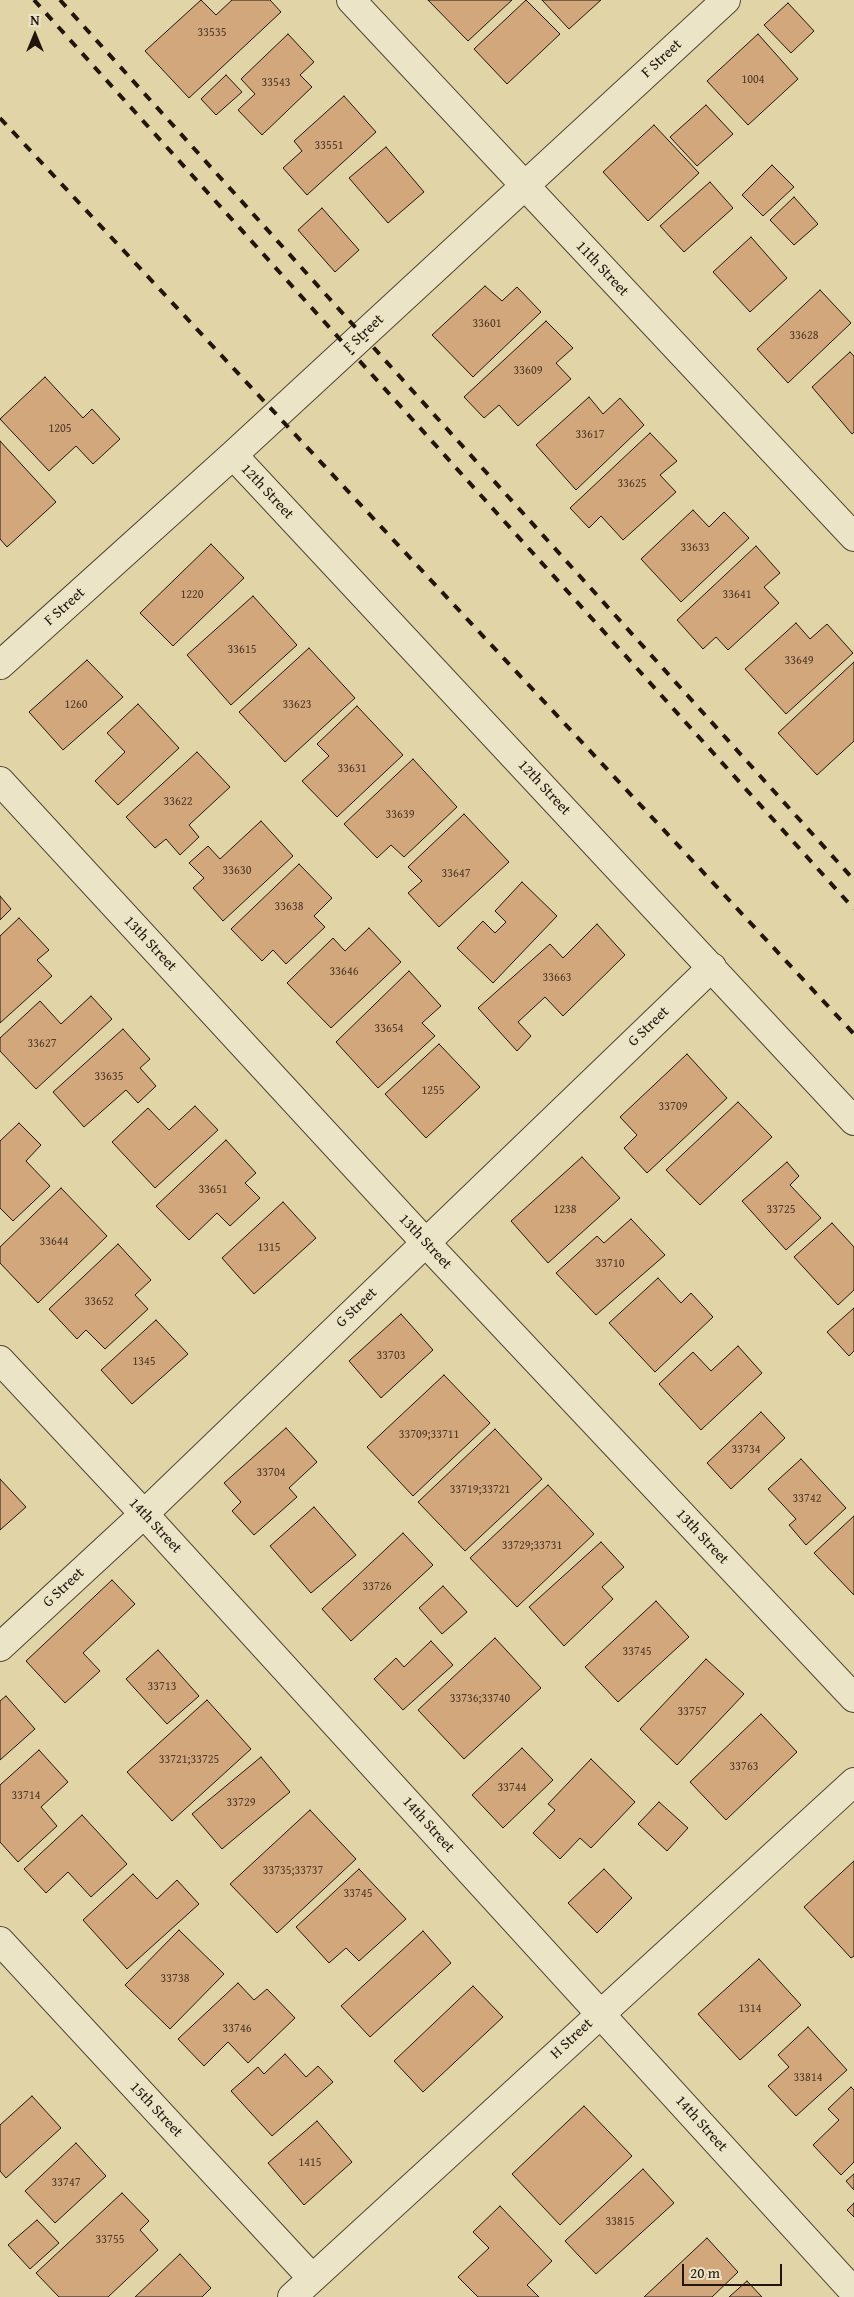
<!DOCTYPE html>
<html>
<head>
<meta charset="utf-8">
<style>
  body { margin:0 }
  #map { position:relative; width:854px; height:2297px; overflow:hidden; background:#e1d5a8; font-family:"Gentium Book Plus",serif }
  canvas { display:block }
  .north { position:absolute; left:10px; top:10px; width:50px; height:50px; -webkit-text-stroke:4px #ece4c6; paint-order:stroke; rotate:0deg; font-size:14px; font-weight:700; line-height:20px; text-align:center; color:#22160c }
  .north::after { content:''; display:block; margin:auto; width:18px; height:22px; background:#22160c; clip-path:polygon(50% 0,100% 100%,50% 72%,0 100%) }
  .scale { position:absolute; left:682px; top:2264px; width:100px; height:22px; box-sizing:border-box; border:2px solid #22160c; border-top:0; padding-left:6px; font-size:15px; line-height:18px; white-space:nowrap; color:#22160c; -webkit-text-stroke:4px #ece4c6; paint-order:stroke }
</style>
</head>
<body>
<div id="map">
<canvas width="854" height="2297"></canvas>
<div class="north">N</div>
<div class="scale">20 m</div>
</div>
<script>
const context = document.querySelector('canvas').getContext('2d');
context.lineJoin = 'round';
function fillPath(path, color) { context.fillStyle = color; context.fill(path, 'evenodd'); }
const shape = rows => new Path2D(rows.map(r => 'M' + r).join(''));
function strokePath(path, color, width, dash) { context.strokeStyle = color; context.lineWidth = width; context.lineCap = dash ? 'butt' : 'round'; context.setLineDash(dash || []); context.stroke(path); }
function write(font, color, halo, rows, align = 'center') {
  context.font = font + ' "Gentium Book Plus",serif'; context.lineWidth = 4.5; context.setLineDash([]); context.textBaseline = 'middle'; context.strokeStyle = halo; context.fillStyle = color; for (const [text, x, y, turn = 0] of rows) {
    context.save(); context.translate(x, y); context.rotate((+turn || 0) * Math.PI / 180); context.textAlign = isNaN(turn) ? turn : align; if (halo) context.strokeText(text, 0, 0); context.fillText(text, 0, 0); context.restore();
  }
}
const building = shape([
  [201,0,216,15,232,0,270,0,281,12,189,98,145,51,201,0],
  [428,0,512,0,468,41,428,0],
  [526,0,560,34,507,84,474,49,526,0],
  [542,0,601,0,569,29,542,0],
  [788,3,814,31,791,53,764,25,788,3],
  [288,34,314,62,300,75,312,87,262,135,238,110,255,94,241,79,288,34],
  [758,34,798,79,748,125,707,81,758,34],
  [226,75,242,92,216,115,201,99,226,75],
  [344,96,376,132,307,195,283,168,302,151,294,141,344,96],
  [706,105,733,134,697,166,670,137,706,105],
  [654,125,699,173,648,221,603,172,654,125],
  [386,147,424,192,388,223,349,178,386,147],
  [772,165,794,187,763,216,742,195,772,165],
  [710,182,733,208,684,252,660,226,710,182],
  [794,197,818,224,794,245,770,220,794,197],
  [322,208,359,250,335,272,298,230,322,208],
  [751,237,787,278,750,312,713,272,751,237],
  [485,286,502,301,517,287,541,312,473,377,432,335,485,286],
  [820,290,851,323,788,383,757,349,820,290],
  [546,321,573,348,556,363,571,379,518,426,499,405,484,418,464,397,546,321],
  [850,352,854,356,854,432,852,434,812,387,850,352],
  [45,377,83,418,92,409,120,439,93,464,76,446,49,471,0,419,45,377],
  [589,397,603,414,620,398,644,425,576,490,536,445,589,397],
  [650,433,677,461,660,475,676,492,623,540,601,516,589,528,570,508,650,433],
  [0,441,56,502,7,547,0,539,0,441],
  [693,510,709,527,724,512,749,538,681,602,641,559,693,510],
  [211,544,244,578,173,646,140,613,211,544],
  [756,546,780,573,764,587,779,603,728,650,716,637,703,649,677,620,756,546],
  [253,596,297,645,231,705,187,655,253,596],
  [796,623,810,639,827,624,853,653,786,714,745,669,796,623],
  [309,648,355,698,285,762,239,712,309,648],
  [87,660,123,697,63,750,29,712,87,660],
  [854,662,854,741,817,775,778,733,854,662],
  [138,704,179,748,118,805,95,781,125,752,107,733,138,704],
  [357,706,403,755,337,817,302,781,329,756,317,744,357,706],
  [197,752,230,787,189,825,199,837,180,855,166,839,155,848,126,817,197,752],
  [413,759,457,807,404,857,391,845,377,858,344,824,413,759],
  [464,814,509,862,439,927,408,893,422,881,408,867,464,814],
  [261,821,293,856,223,921,193,888,204,878,189,863,208,846,220,859,261,821],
  [299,864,332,898,314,916,325,927,286,964,273,950,262,961,231,929,299,864],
  [522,882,557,916,493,983,457,948,483,921,495,933,506,922,495,911,522,882],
  [0,896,11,909,0,920,0,896],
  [19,918,49,950,37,960,52,976,0,1023,0,936,19,918],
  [597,924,625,955,563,1016,545,997,518,1022,531,1036,517,1051,478,1008,550,944,563,958,597,924],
  [369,928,401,962,331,1028,287,983,333,938,345,951,369,928],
  [409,971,441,1006,422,1023,435,1036,378,1088,336,1042,409,971],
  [91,996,112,1019,36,1089,0,1051,0,1038,40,1001,61,1024,91,996],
  [123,1029,150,1059,140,1068,156,1086,138,1103,126,1090,84,1127,53,1092,123,1029],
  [439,1044,480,1087,426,1138,385,1094,439,1044],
  [687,1054,727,1098,647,1173,624,1148,637,1135,620,1117,687,1054],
  [738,1102,772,1137,700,1205,666,1170,738,1102],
  [195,1106,218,1130,155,1188,112,1142,148,1108,169,1130,195,1106],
  [19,1123,41,1145,26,1161,50,1186,13,1221,0,1208,0,1141,19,1123],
  [226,1140,256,1173,245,1183,260,1198,230,1226,217,1213,189,1240,156,1206,226,1140],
  [582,1157,620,1198,548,1263,511,1221,582,1157],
  [787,1162,799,1176,790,1185,821,1218,786,1250,742,1201,787,1162],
  [61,1188,107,1236,38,1303,0,1263,0,1247,61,1188],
  [283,1202,316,1238,254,1294,222,1258,283,1202],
  [631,1219,665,1255,596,1315,556,1273,597,1236,604,1243,631,1219],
  [832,1223,854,1247,854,1290,838,1305,794,1257,832,1223],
  [118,1244,151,1280,135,1295,148,1309,105,1349,86,1330,77,1339,49,1309,118,1244],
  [658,1278,681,1303,691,1293,713,1317,655,1372,609,1323,658,1278],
  [854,1308,854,1351,849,1356,827,1332,854,1308],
  [401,1314,433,1350,381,1398,349,1361,401,1314],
  [156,1320,188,1354,132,1404,101,1370,156,1320],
  [738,1346,762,1373,701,1430,659,1384,693,1352,711,1371,738,1346],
  [444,1375,490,1423,413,1496,367,1447,444,1375],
  [761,1412,785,1438,731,1489,707,1463,761,1412],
  [286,1428,317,1462,289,1488,297,1497,254,1535,232,1511,241,1502,224,1483,286,1428],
  [495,1429,542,1479,465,1551,418,1502,495,1429],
  [801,1459,846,1508,806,1545,789,1525,796,1519,768,1489,801,1459],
  [0,1479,26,1507,0,1530,0,1479],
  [548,1485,594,1534,517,1607,470,1558,548,1485],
  [314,1507,356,1555,311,1593,270,1546,314,1507],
  [854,1516,854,1595,814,1553,854,1516],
  [403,1533,433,1565,351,1641,322,1609,403,1533],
  [601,1542,624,1567,602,1587,613,1599,564,1646,529,1607,601,1542],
  [112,1580,135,1604,83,1653,100,1671,65,1703,26,1661,112,1580],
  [443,1586,467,1612,442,1634,419,1608,443,1586],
  [656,1601,689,1637,618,1702,585,1667,656,1601],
  [495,1638,541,1688,464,1759,418,1710,495,1638],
  [431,1641,453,1665,403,1710,374,1679,396,1658,404,1667,431,1641],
  [158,1650,199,1696,167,1724,126,1679,158,1650],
  [706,1659,744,1694,677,1765,640,1729,706,1659],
  [6,1696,35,1729,0,1760,0,1701,6,1696],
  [207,1700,251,1749,172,1821,127,1772,207,1700],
  [761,1714,797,1752,726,1820,690,1782,761,1714],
  [522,1748,553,1780,503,1828,472,1795,522,1748],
  [39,1750,68,1782,41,1807,57,1826,18,1862,0,1842,0,1785,39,1750],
  [261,1757,290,1792,222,1849,192,1814,261,1757],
  [591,1759,635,1802,591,1848,580,1838,560,1859,533,1833,555,1810,548,1804,591,1759],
  [659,1802,688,1828,667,1851,638,1824,659,1802],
  [310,1810,356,1859,277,1933,230,1884,310,1810],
  [82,1815,127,1864,91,1897,68,1872,46,1893,24,1869,82,1815],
  [854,1861,854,1956,851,1958,804,1907,854,1861],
  [359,1869,406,1919,359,1961,346,1948,329,1963,296,1927,359,1869],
  [604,1869,632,1898,597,1933,568,1903,604,1869],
  [133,1874,157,1899,177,1880,199,1904,127,1969,83,1920,133,1874],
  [179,1930,224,1974,170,2029,125,1985,179,1930],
  [423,1931,451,1963,370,2037,341,2006,423,1931],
  [759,1959,801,2005,740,2060,698,2014,759,1959],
  [238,1983,254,2000,267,1989,295,2018,248,2063,228,2042,204,2066,178,2039,238,1983],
  [473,1986,503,2017,423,2092,394,2061,473,1986],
  [808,2027,847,2070,796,2116,768,2086,789,2067,778,2055,808,2027],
  [285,2054,306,2077,318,2066,333,2082,272,2136,231,2091,258,2067,264,2074,285,2054],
  [851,2087,854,2090,854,2162,841,2175,813,2145,839,2120,828,2109,851,2087],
  [32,2096,61,2128,6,2178,0,2171,0,2125,32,2096],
  [584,2106,632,2156,560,2225,512,2174,584,2106],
  [317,2121,352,2162,304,2205,268,2163,317,2121],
  [76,2143,106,2176,55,2223,25,2191,76,2143],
  [643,2169,674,2203,596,2274,565,2241,643,2169],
  [854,2174,854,2190,846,2181,854,2174],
  [122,2193,149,2221,140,2230,158,2250,108,2297,59,2297,36,2273,122,2193],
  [854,2203,854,2217,847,2210,854,2203],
  [500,2206,552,2261,527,2285,539,2297,478,2297,458,2277,489,2248,473,2232,500,2206],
  [37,2220,59,2243,30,2269,8,2245,37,2220],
  [707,2238,738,2272,712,2297,644,2297,707,2238],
  [180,2254,211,2288,202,2297,135,2297,180,2254],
  [747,2281,762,2297,729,2297,747,2281]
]);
const minor = shape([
  [351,0,854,537],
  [233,455,854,1121],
  [0,665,233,455,726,0],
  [0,781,425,1242,854,1698],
  [0,1360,144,1514,854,2292],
  [0,1647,144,1514,712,967],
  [0,1941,312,2278],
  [292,2297,854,1782]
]);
const rail = shape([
  [34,0,854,909],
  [60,0,854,880],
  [0,118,854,1034]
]);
const numberNames = [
  ["33535",212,33],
  ["1004",753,80],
  ["33543",276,83],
  ["33551",329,146],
  ["33601",487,324],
  ["33628",804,336],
  ["33609",528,371],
  ["1205",60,429],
  ["33617",590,435],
  ["33625",632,484],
  ["33633",695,548],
  ["1220",192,595],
  ["33641",737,595],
  ["33615",242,650],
  ["33649",799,661],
  ["1260",76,705],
  ["33623",297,705],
  ["33631",352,769],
  ["33622",178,802],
  ["33639",400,815],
  ["33630",237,871],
  ["33647",456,874],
  ["33638",289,907],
  ["33646",344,972],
  ["33663",557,978],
  ["33654",389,1029],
  ["33627",42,1044],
  ["33635",109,1077],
  ["1255",433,1091],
  ["33709",673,1107],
  ["33651",213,1190],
  ["1238",565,1210],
  ["33725",781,1210],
  ["33644",54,1242],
  ["1315",269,1248],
  ["33710",610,1264],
  ["33652",99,1302],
  ["33703",391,1356],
  ["1345",144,1362],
  ["33709;33711",429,1435],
  ["33734",746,1450],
  ["33704",271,1473],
  ["33719;33721",480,1490],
  ["33742",807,1499],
  ["33729;33731",532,1546],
  ["33726",377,1587],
  ["33745",637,1652],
  ["33713",162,1687],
  ["33736;33740",480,1699],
  ["33757",692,1712],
  ["33721;33725",189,1760],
  ["33763",744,1767],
  ["33744",512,1788],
  ["33714",26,1796],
  ["33729",241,1803],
  ["33735;33737",293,1871],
  ["33745",358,1894],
  ["33738",175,1979],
  ["1314",750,2009],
  ["33746",237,2029],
  ["33814",808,2078],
  ["1415",310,2163],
  ["33747",66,2183],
  ["33815",620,2222],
  ["33755",110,2240]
];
const streetNames = [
  ["F Street",662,59,-43],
  ["11th Street",602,269,47],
  ["F Street",364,334,-43],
  ["12th Street",267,492,47],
  ["F Street",65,607,-42],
  ["12th Street",544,788,47],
  ["13th Street",150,944,47],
  ["G Street",649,1027,-44],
  ["13th Street",425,1242,47],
  ["G Street",357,1308,-44],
  ["14th Street",155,1526,47],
  ["13th Street",702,1537,47],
  ["G Street",64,1588,-43],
  ["14th Street",428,1825,48],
  ["H Street",572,2039,-43],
  ["15th Street",156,2110,47],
  ["14th Street",701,2124,48]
];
fillPath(building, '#d3a77c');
strokePath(building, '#22160c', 1);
strokePath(minor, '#524633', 30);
strokePath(minor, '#ece4c6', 28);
strokePath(rail, '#22160c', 4, [9, 9]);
write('12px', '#4e3a28', null, numberNames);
write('15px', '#22160c', '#ece4c6', streetNames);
</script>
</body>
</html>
